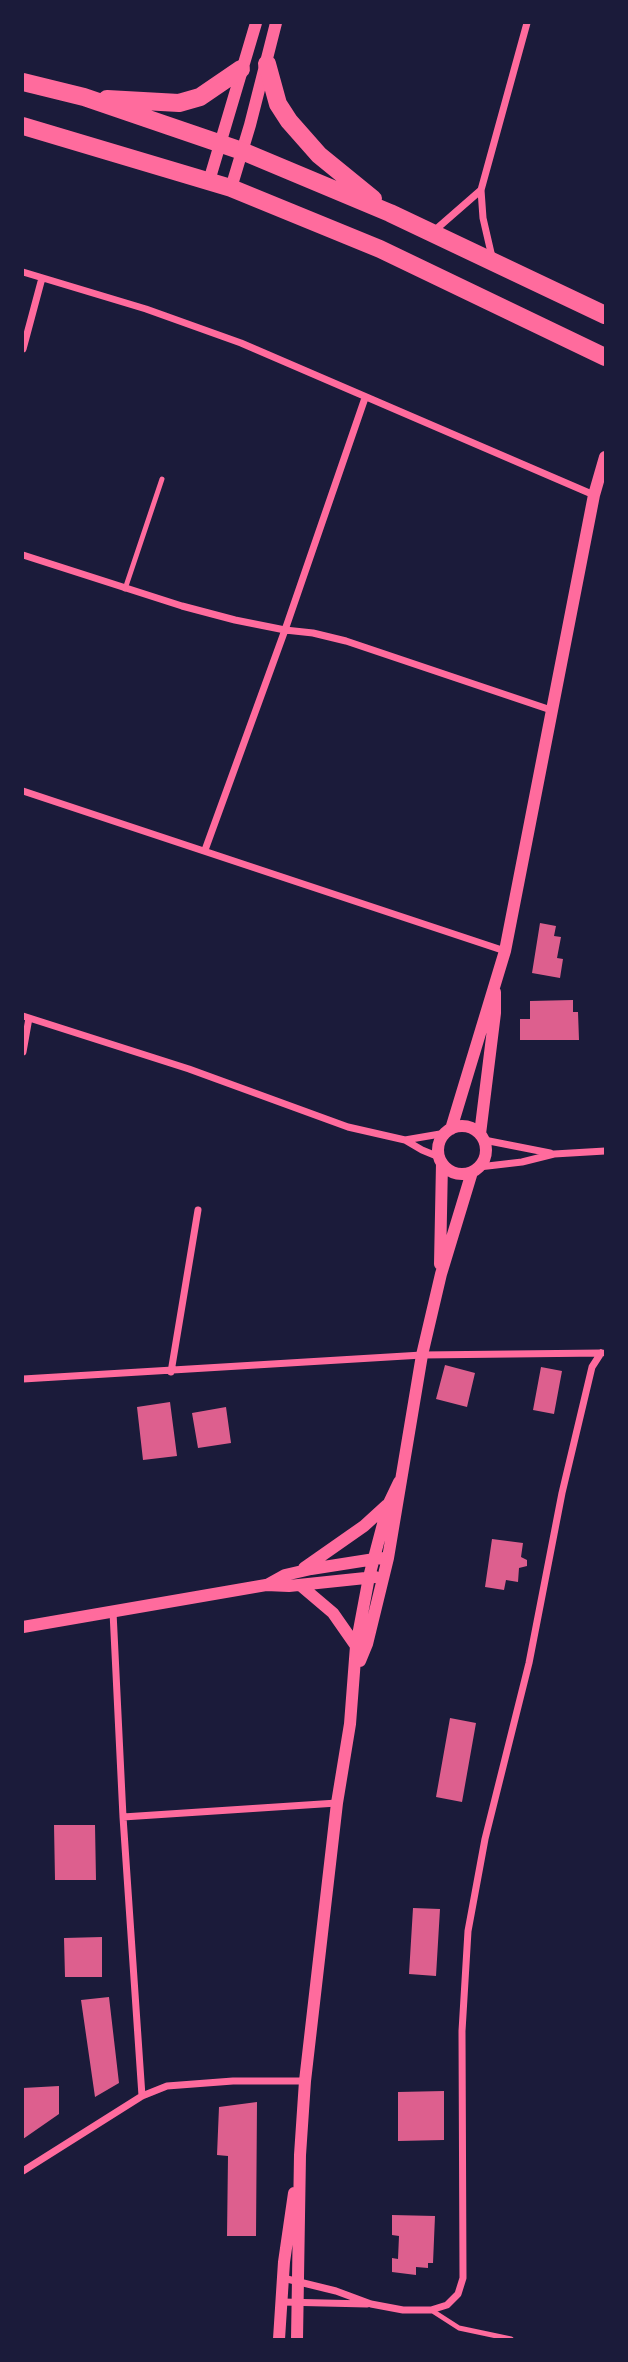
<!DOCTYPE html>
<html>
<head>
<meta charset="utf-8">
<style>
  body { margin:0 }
  #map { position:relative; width:628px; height:2362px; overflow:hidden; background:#1b1b3a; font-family:Poppins,sans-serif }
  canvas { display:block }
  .frame { position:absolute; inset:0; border:24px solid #1b1b3a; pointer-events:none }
</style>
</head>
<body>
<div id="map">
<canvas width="628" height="2362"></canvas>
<div class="frame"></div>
</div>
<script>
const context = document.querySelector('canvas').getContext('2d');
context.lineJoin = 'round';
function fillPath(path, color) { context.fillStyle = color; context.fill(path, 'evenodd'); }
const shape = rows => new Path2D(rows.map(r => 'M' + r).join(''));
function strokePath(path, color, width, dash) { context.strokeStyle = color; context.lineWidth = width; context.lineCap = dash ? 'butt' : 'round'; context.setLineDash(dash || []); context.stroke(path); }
const building = shape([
  [540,923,556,926,554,936,561,937,557,958,563,959,560,978,532,973],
  [573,1000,573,1012,578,1012,579,1040,520,1040,520,1019,530,1019,530,1001],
  [445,1365,475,1373,467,1407,436,1399],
  [541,1367,562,1371,554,1414,533,1410],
  [170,1402,177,1456,143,1460,137,1407],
  [226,1407,231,1443,198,1448,192,1413],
  [492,1539,523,1543,521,1557,527,1560,527,1566,519,1568,518,1582,506,1580,504,1590,485,1587],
  [450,1718,476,1723,462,1802,436,1797],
  [54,1825,95,1825,96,1880,55,1880],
  [413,1908,440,1909,436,1976,409,1974],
  [102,1937,102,1977,65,1977,64,1938],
  [109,1997,119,2083,95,2097,81,2000],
  [59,2086,59,2114,23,2139,23,2088],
  [444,2091,444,2140,398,2141,398,2092],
  [257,2102,256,2236,227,2236,228,2156,217,2155,219,2107],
  [392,2215,435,2216,433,2263,428,2263,428,2268,416,2267,416,2275,392,2272,392,2258,398,2259,399,2236,392,2235]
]);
const service = shape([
  [125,589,162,479],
  [431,2310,459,2328,511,2339]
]);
const minor = shape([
  [434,231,481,190],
  [492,257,483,218,481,190,527,23],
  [23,272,146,309,241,343,594,495],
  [23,349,42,278],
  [23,555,182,606,235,620,285,630,313,633,346,641,551,710],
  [23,791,505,951],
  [205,850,285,630,365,398],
  [23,1016,189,1069,348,1127,405,1140,422,1150,439,1157],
  [23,1052,29,1018],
  [405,1140,446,1133],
  [484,1140,550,1153],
  [479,1167,522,1162,554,1154,605,1151],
  [171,1372,198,1210],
  [23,1379,422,1355,602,1353],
  [113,1612,123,1817,142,2096],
  [123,1817,337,1803],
  [23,2171,142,2096,167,2086,233,2081,305,2081],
  [283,2278,336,2291,371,2304,403,2310,431,2310,447,2305,458,2294,463,2278,462,2031,468,1931,485,1839,529,1663,562,1493,592,1367,601,1353],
  [282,2302,367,2304]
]);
const tertiary = shape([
  [209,181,256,23],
  [231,188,250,125,276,23],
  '438 1150a24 24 0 1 1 48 0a24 24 0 1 1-48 0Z',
  [451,1129,505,951,594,495,605,457],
  [480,1134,495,1013,495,992],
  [440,1264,442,1163],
  [304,1568,364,1526,387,1505],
  [267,1585,285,1575,311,1569,381,1558],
  [300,1585,333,1613,356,1646],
  [23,1627,266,1585,289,1586,375,1577],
  [360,1661,367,1644,388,1558,422,1355,441,1274,472,1172],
  [279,2339,284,2262,294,2193],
  [297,2339,300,2155,305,2081,337,1803,350,1724,356,1646,369,1577,388,1505,399,1482]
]);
const trunk = shape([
  [267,64,278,104,289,121,319,155,373,199],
  [23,82,84,97,242,151,390,213,605,315],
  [107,99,179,103,200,97,241,69],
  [23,126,231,188,380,249,605,357]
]);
fillPath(building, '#dd5f8e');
strokePath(service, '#ff6b9d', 5);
strokePath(minor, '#ff6b9d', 7);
strokePath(tertiary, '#ff6b9d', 12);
strokePath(trunk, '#ff6b9d', 18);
</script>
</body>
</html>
